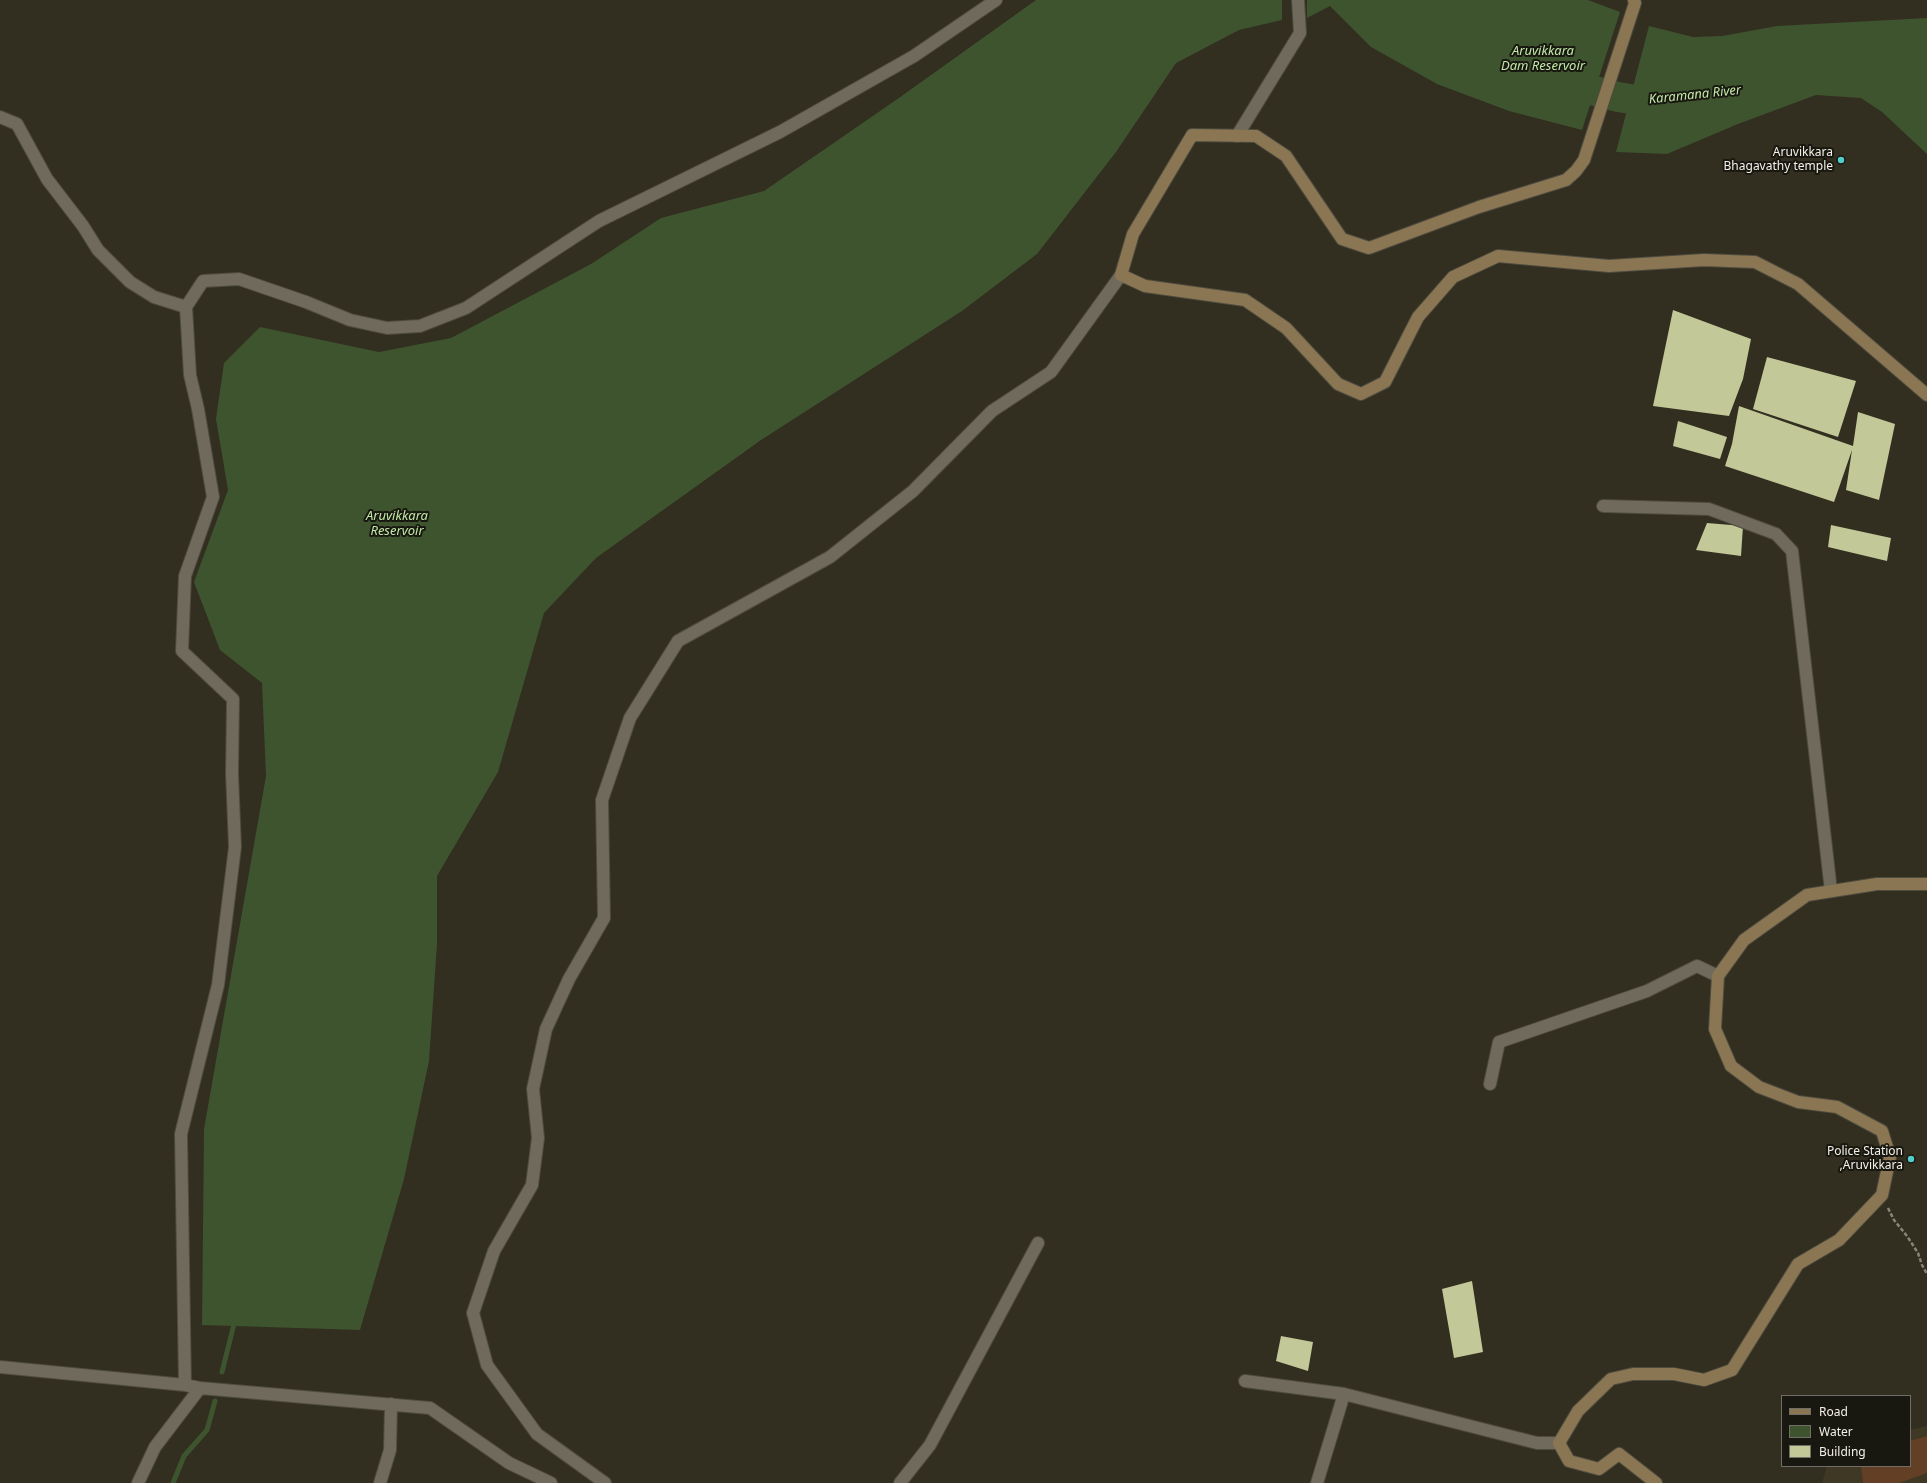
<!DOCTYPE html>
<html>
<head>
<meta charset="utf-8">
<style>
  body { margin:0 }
  #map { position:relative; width:1927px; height:1483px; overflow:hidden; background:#322e20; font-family:"Noto Sans",sans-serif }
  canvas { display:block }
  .legend { position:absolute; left:1781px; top:1395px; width:130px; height:72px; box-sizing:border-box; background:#181710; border:1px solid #706e66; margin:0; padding:5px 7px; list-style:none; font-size:12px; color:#f4f1e8 }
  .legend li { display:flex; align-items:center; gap:8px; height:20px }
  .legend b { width:20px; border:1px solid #706e66 }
</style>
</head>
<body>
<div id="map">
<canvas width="1927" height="1483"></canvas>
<ul class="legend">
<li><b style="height:5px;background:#8a7652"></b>Road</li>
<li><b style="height:11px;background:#3e542e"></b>Water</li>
<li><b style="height:11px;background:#c2c897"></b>Building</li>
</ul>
</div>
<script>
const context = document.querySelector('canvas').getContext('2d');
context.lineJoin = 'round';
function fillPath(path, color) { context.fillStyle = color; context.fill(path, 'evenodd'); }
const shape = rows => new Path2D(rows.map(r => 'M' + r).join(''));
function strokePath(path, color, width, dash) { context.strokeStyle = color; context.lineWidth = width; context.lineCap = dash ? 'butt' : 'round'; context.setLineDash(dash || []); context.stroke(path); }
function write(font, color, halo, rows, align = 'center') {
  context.font = font + ' "Noto Sans",sans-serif'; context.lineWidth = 4; context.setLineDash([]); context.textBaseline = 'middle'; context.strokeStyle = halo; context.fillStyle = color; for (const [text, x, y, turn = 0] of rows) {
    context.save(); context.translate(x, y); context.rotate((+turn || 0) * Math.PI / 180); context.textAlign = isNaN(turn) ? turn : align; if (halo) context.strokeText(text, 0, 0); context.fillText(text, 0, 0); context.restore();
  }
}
const built = shape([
  [1927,1426,1927,1483,1822,1483,1827,1466,1910,1466,1910,1430]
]);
const green = shape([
  [1927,1436,1927,1473,1899,1483,1863,1483,1861,1466,1910,1466,1910,1441]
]);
const water = shape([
  [1036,0,1282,0,1282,20,1239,30,1176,63,1116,152,1037,254,962,311,761,440,596,558,544,613,498,772,437,876,437,944,429,1061,404,1179,360,1330,202,1325,204,1129,266,776,262,683,220,650,194,582,228,490,216,419,224,363,260,327,379,352,451,338,591,264,661,218,764,191,896,100],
  [1307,0,1588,0,1620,12,1582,130,1509,111,1437,84,1371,47,1330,6,1307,18],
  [1927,18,1927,154,1882,112,1861,98,1816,95,1738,124,1667,154,1616,152,1649,26,1693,37,1722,36,1777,26]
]);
const stream = shape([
  [222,1372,235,1320],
  [173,1483,184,1456,207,1430,215,1401]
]);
const river = shape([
  [1558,74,1579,87,1618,97,1643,101,1670,100]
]);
const building = shape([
  [1673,310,1751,339,1743,379,1729,416,1653,406],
  [1767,357,1856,381,1838,437,1753,409],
  [1739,406,1853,446,1858,412,1895,424,1879,500,1846,490,1852,450,1834,502,1725,466,1732,444],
  [1678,421,1727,437,1720,459,1673,446],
  [1707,523,1743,526,1741,556,1696,550],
  [1831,525,1891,538,1887,561,1828,547],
  [1472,1281,1483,1352,1454,1358,1442,1289],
  [1281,1336,1313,1342,1308,1371,1276,1361]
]);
const path = shape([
  [1888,1208,1894,1220,1907,1236,1918,1253,1922,1265,1927,1274]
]);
const street = shape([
  [0,117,17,124,47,179,83,226,98,250,130,282,154,297,186,307],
  [1237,136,1300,33,1298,0],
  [1603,506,1709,509,1776,534,1792,551,1831,891],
  [1490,1084,1499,1042,1647,991,1697,966,1718,976],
  [0,1367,185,1385,200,1388,430,1408,509,1463,551,1483],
  [1245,1381,1344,1394,1537,1443,1559,1443],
  [185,1385,181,1134,218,985,235,847,232,774,233,699,182,651,185,576,213,497,198,409,190,375,186,307,203,281,239,279,306,302,350,320,387,328,420,326,466,308,599,221,780,132,914,56,996,0],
  [138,1483,155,1447,200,1388],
  [380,1483,390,1450,391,1404],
  [605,1483,537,1434,487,1365,473,1313,494,1251,532,1185,538,1138,533,1089,546,1029,569,979,604,918,602,800,630,718,678,641,830,557,913,491,992,411,1051,372,1121,275],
  [900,1483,930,1445,1038,1243],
  [1317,1483,1344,1394]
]);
const secondary = shape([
  [1634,0,1635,3,1584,160,1576,171,1566,180,1479,207,1369,248,1342,239,1286,156,1256,136,1192,135,1133,234,1121,275,1145,286,1245,300,1286,328,1338,384,1361,394,1385,382,1418,317,1453,277,1498,256,1609,266,1704,260,1755,262,1798,284,1927,395],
  [1656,1483,1619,1454,1599,1469,1569,1461,1559,1443,1578,1411,1611,1379,1633,1374,1674,1374,1704,1380,1732,1370,1798,1264,1839,1240,1882,1195,1890,1157,1882,1131,1837,1107,1798,1102,1759,1087,1731,1066,1715,1029,1718,976,1744,940,1807,895,1877,884,1927,884]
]);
const markers = [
  [1841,160,4,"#53cdca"],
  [1911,1159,4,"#53cdca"]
];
const poiNames = [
  ["Aruvikkara",1833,153],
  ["Bhagavathy temple",1833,167],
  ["Police Station",1903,1152],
  [",Aruvikkara",1903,1166]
];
const waterNames = [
  ["Aruvikkara",1543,51],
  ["Dam Reservoir",1543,66],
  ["Karamana River",1695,95,-6],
  ["Aruvikkara",397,516],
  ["Reservoir",397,531]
];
fillPath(built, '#3e3824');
fillPath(green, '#633f26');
fillPath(water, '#3e542e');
strokePath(stream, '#3e542e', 5);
strokePath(river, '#3e542e', 30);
fillPath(building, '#c2c897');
strokePath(street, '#4e4b3f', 14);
strokePath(secondary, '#4e4b3f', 14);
strokePath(path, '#888478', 2.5, [4, 2]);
strokePath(street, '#6f6a5b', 12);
strokePath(secondary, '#8a7652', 12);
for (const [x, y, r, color] of markers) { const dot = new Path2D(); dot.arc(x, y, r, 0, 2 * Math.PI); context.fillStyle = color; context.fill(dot); strokePath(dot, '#181710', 1.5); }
write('12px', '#f4f1e8', '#181710', poiNames, 'right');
write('italic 13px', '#c1e9a7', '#181710', waterNames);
</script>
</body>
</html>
